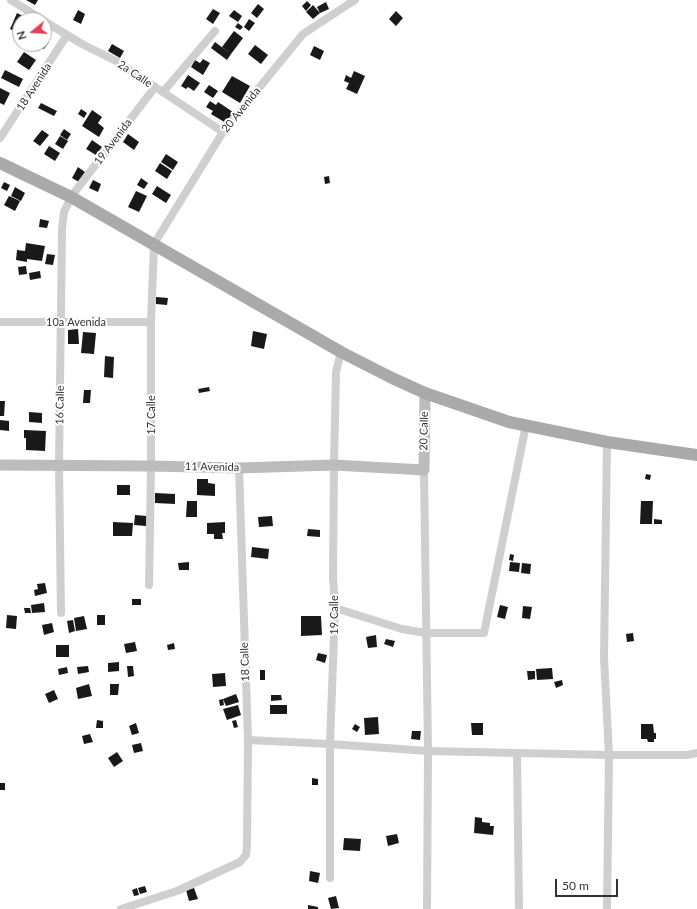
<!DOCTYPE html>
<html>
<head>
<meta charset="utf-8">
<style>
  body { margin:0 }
  #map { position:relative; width:697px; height:909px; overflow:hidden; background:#fff; font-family:Lato,sans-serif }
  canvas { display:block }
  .north { position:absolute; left:12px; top:12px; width:40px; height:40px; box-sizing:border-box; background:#fff; border:1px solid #adadad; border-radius:50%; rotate:252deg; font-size:11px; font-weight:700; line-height:16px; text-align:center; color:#323232 }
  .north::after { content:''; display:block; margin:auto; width:14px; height:18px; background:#de405a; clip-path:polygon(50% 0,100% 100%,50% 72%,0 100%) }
  .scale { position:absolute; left:555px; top:879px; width:63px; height:18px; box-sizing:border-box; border:2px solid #323232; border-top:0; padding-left:5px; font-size:12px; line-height:14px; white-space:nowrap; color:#323232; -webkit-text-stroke:3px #fff; paint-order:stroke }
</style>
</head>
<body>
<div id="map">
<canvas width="697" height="909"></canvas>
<div class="north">N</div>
<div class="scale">50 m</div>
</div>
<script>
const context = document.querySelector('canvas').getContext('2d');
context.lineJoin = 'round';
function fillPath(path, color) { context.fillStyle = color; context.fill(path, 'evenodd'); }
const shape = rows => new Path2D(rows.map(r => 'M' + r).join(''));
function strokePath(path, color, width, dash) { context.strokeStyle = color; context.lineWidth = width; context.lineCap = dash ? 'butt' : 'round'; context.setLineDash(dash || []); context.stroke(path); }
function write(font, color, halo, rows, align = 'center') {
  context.font = font + ' Lato,sans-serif'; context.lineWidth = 4; context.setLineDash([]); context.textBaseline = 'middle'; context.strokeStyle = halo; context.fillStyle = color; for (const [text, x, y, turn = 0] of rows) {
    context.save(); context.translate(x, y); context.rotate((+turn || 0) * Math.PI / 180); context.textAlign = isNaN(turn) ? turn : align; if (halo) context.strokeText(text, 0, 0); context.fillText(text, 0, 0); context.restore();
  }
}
const building = shape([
  [26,0,38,0,35,5],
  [307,1,311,5,306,11,302,6],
  [326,2,329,9,320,13,317,7],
  [258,4,264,9,257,18,251,13],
  [313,5,320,13,313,19,306,12],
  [213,9,220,13,213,24,206,19],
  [78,10,85,14,81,24,73,20],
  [234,10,242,16,238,22,229,16],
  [396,11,403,18,396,26,389,19],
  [17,13,27,18,27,20,20,20,20,34,10,29],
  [249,19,255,23,249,31,244,27],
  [238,23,243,27,240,30,235,27],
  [234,31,243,38,231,54,222,47],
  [44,39,49,42,44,49,40,47,38,51,28,44,44,44],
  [215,42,231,54,227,60,211,48],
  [112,44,124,51,120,58,108,51],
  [255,45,268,55,261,64,248,54],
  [314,46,324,51,320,60,310,55],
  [24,52,36,60,29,70,17,62],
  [203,59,210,63,203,75,191,67,195,60,200,63],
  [5,70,23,79,19,87,1,78],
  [354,71,365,76,357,94,346,89,349,83,344,81,346,75,351,78],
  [188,75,200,83,194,91,188,87,186,89,181,86],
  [232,76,250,86,240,103,222,92],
  [209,85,218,91,213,98,204,92],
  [0,88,10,93,4,105,0,103],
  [210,101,216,105,218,102,233,112,226,123,211,114,213,111,206,107],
  [41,103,57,111,54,116,38,108],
  [81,109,87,113,84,118,78,114],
  [92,110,102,117,98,123,104,128,99,137,82,126],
  [64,129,71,134,67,140,60,135],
  [42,130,49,135,40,146,33,141],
  [128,134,139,142,134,150,123,142],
  [60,136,68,141,63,149,55,144],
  [92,140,102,147,96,155,86,149],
  [49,146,60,153,55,161,44,154],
  [166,154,178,162,173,170,161,162],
  [160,163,172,171,167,179,155,171],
  [78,167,85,172,79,182,72,178],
  [329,176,330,183,325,184,324,177],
  [141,178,148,183,144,189,137,185],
  [93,180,101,184,98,192,89,188],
  [4,182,10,185,7,191,1,188],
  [157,186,171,195,166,203,152,194],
  [15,187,25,193,21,201,11,196],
  [136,191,147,196,139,212,128,207],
  [9,196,20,201,15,211,4,205],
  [40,219,49,221,47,228,39,227],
  [26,243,45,246,42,261,27,259,27,262,16,260,17,250,25,251],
  [47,254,55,255,53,265,45,264],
  [26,266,27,274,19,275,18,267],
  [40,271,41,278,30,280,29,273],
  [156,297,168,298,167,305,156,304],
  [78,329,79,344,68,344,68,330],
  [253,331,267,334,264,349,251,346],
  [83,332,96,333,94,354,81,353],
  [105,356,114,357,113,378,104,377],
  [209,387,210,391,199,393,198,389],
  [84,390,91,390,90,403,83,403],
  [0,401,5,401,4,416,0,416],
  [29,412,42,413,42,423,29,422],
  [0,420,9,421,9,431,0,430],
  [24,430,46,431,45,451,26,450,26,438,24,438],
  [646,474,651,475,650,480,645,479],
  [197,479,208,479,208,483,215,484,215,496,197,495],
  [117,485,130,485,130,495,117,495],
  [155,493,175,494,175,504,155,503],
  [187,501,197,501,197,517,186,517],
  [641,501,653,501,652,524,640,524],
  [135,515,147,516,146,526,134,525],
  [272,516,273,526,259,527,258,517],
  [654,519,662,520,662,524,654,524],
  [113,522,133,523,132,536,113,536],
  [225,522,225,533,222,533,223,539,214,539,214,534,207,534,207,523],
  [308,529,320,530,320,537,307,536],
  [252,547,269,549,268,559,251,557],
  [510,554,514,555,513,561,509,560],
  [189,562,189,570,179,570,178,563],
  [510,562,520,563,519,572,509,571],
  [522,563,531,564,530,574,521,573],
  [45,583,47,593,35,596,34,590,38,589,37,584],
  [132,599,141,599,141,605,132,605],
  [44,603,45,612,32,613,31,605],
  [500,605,508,607,505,619,497,617],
  [523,606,532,607,530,619,522,618],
  [24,608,30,608,31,613,25,613],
  [7,615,17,616,16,629,6,628],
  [97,615,105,615,105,625,97,625],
  [84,616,87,629,76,631,74,618],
  [301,616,321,616,322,635,301,636],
  [73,620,75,631,69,633,67,621],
  [52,623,54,632,44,635,42,625],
  [633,633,634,641,627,642,626,634],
  [376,635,377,647,368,648,366,637],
  [386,639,395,641,393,647,384,644],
  [135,642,137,651,126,653,124,644],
  [174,643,175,649,168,650,167,645],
  [56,645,69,645,69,657,56,657],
  [318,653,327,655,325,663,316,660],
  [119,662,119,671,108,672,108,663],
  [88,666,89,672,78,674,77,667],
  [127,666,133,666,134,676,128,677],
  [67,667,68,673,59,675,58,669],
  [552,668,553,679,537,680,536,669],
  [260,670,265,670,265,680,260,680],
  [527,671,535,671,535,679,528,680],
  [225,673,226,686,213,687,212,674],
  [562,680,563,685,556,688,554,682],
  [89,684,92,696,78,699,76,688],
  [110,684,119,684,118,695,110,695],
  [54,690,58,699,49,703,45,694],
  [236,694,239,702,226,706,223,699],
  [271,695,281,695,282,700,271,701],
  [223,699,224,705,220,706,219,700],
  [238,705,241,715,227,720,223,709],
  [270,705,287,705,287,714,270,714],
  [378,717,379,734,365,735,364,718],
  [97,720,103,721,103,728,96,728],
  [236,720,238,727,234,728,232,721],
  [136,723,139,733,132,735,129,726],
  [471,723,483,723,483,735,472,735],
  [355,724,360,727,357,732,352,729],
  [641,724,653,724,654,733,656,733,656,739,654,739,654,742,648,742,647,739,641,739],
  [412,731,421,731,420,740,411,739],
  [90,734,93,742,84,744,82,736],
  [141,743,143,751,134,753,132,745],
  [117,752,123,761,114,767,108,758],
  [312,778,318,779,318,785,312,785],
  [0,783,5,783,5,790,0,790],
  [475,817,482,818,482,822,490,823,490,826,494,826,493,835,474,833],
  [397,834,399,843,388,846,386,836],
  [344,838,361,839,360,851,343,850],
  [310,871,320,873,318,883,309,881],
  [145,886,147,892,140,894,138,888],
  [137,888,139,895,134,896,132,890],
  [194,888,198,899,189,901,186,890],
  [336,896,339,908,331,909,328,898],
  [308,905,318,907,318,909,308,909]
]);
const street = shape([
  [11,0,43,20],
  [44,21,82,44,116,61,223,132],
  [163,92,215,31],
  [0,138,67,35],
  [0,322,151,322],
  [424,470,428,751,427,909],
  [149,585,151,466,151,322,154,244,223,132,303,34,355,0],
  [335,608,402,629,426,633,484,633,526,425],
  [61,613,59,465,62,229,64,212,71,197,155,87],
  [248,740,330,744,428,751,609,755,687,755,697,753],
  [517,753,519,909],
  [330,878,330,744,335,608,333,577,334,465,336,372,341,352],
  [121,909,177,891,240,862,246,855,247,845,248,740,239,468],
  [607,909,609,755,604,658,607,442]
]);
const secondary = shape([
  [0,465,151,466,239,468,334,465,424,470,425,393]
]);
const primary = shape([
  [0,163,71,197,341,352,392,378,425,393,509,422,607,442,697,455]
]);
const streetNames = [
  ["2a Calle",135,74,34],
  ["18 Avenida",34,87,-57],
  ["20 Avenida",241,110,-51],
  ["19 Avenida",113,142,-53],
  ["10a Avenida",76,322],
  ["16 Calle",60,405,-89],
  ["17 Calle",151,415,-90],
  ["20 Calle",424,431,-89],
  ["11 Avenida",212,467,1],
  ["19 Calle",334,615,-90],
  ["18 Calle",245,662,-92]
];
fillPath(building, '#191919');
strokePath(street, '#cfcfcf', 8);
strokePath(secondary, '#bcbcbc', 11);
strokePath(primary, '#aaa', 12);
write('11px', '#323232', '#fff', streetNames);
</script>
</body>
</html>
